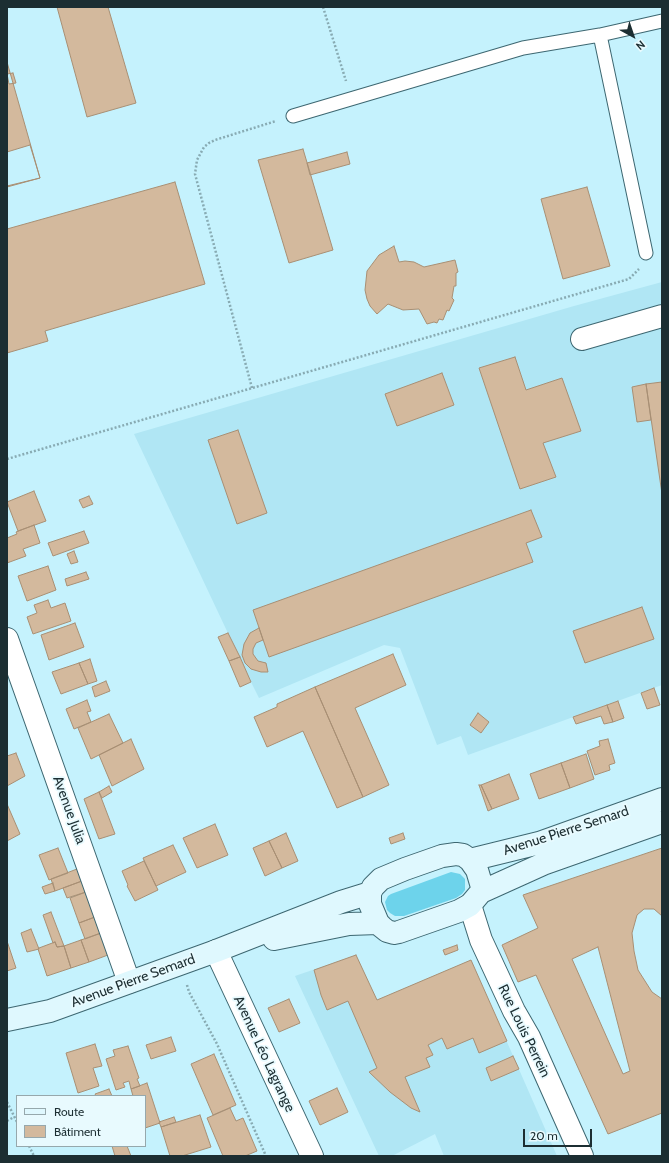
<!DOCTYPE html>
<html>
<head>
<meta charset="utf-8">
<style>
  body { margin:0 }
  #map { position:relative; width:669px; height:1163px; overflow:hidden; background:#c5f2fd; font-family:Cabin,sans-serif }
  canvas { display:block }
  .frame { position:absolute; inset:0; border:8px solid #1c2e32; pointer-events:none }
  .legend { position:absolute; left:16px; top:1095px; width:130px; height:52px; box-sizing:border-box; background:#e8fafe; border:1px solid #96a8ac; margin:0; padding:5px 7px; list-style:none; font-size:12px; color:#1c2e32 }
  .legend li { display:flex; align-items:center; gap:8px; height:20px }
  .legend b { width:20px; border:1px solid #96a8ac }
  .north { position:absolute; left:613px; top:16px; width:40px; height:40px; -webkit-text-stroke:3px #e8fafe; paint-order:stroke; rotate:140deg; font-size:11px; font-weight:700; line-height:16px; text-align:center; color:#1c2e32 }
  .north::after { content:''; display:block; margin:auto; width:14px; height:18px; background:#1c2e32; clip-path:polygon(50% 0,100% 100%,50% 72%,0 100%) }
  .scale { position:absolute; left:523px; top:1129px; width:69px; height:18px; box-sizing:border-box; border:2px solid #1c2e32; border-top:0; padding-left:5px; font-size:12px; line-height:14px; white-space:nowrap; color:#1c2e32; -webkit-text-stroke:3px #e8fafe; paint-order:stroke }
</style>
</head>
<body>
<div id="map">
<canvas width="669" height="1163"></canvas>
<div class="frame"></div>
<ul class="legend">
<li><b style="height:5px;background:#dff8fe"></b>Route</li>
<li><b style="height:11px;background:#d3b99d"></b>Bâtiment</li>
</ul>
<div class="north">N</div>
<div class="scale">20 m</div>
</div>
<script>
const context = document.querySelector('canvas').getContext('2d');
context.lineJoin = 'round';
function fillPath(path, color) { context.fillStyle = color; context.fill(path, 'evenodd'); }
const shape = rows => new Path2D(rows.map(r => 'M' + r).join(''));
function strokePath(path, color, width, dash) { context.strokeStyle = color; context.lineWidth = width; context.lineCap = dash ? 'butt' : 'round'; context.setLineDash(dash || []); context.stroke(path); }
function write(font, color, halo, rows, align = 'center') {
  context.font = font + ' Cabin,sans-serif'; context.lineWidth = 3.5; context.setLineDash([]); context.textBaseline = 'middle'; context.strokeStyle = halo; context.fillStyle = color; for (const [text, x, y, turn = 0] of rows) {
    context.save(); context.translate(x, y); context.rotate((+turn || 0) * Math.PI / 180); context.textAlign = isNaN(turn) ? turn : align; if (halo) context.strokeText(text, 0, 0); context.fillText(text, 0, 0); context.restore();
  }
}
const built = shape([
  [662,282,662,685,468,755,461,736,437,745,400,648,384,645,259,698,251,682,134,434,574,306],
  [356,955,377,1000,471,960,557,1156,444,1156,435,1134,392,1156,379,1156,295,976]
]);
const green = shape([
  [451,872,460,874,465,879,465,890,462,894,456,898,404,916,395,916,390,913,387,910,385,902,388,896,391,894]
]);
const building = shape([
  [57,7,108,7,136,103,87,117,57,7],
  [7,62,40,178,7,187,7,62],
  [13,73,16,83,9,84,7,74,13,73],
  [30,145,40,178,7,186,7,152,30,145],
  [303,149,333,250,289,263,258,160,303,149],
  [347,152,350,164,310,175,307,163,347,152],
  [175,182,205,284,45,331,48,341,7,353,7,229,175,182],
  [587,187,610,266,563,279,541,199,587,187],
  [394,246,399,262,405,261,414,262,424,267,455,260,458,272,456,273,456,286,454,286,452,298,454,300,449,311,447,310,443,320,439,319,437,323,434,322,427,324,419,309,403,310,388,304,377,314,370,306,367,299,365,290,367,271,379,255,394,246],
  [515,357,526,390,562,378,581,431,543,443,556,477,520,489,479,368,515,357],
  [442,373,454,405,397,426,385,394,442,373],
  [662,382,662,494,646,384,662,382],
  [646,384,651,420,637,422,632,387,646,384],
  [238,430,267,513,237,524,208,440,238,430],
  [34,491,46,521,18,531,7,502,34,491],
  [89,496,93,504,83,508,79,500,89,496],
  [531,510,542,537,526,543,533,562,269,657,253,610,531,510],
  [34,525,40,543,23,549,26,556,7,563,7,538,17,534,16,532,34,525],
  [84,531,89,543,53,556,48,543,84,531],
  [74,551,78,562,71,564,67,554,74,551],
  [48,566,56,590,27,601,18,576,48,566],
  [86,572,89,579,67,586,65,579,86,572],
  [48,600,51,608,65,603,71,621,33,634,27,617,37,613,34,605,48,600],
  [642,607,654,639,585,663,573,631,642,607],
  [75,623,84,647,49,660,41,635,75,623],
  [259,628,263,640,256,643,253,649,253,654,258,661,266,663,268,672,261,672,251,669,245,663,242,655,244,644,250,633,259,628],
  [228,633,240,657,229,661,218,637,228,633],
  [393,654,406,685,355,708,389,785,363,797,315,687,393,654],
  [240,657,251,682,240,687,229,661,240,657],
  [90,659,97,681,88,684,79,663,90,659],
  [79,663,88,684,61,694,52,672,79,663],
  [106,681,110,691,95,697,92,687,106,681],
  [315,687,363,797,337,808,303,731,267,747,254,717,277,707,277,704,315,687],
  [654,688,660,705,647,709,641,693,654,688],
  [87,700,91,711,87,712,91,722,74,729,66,709,87,700],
  [618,701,624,718,613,722,607,705,618,701],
  [607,705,613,722,604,724,601,716,576,724,573,717,607,705],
  [478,713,489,722,481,733,470,725,478,713],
  [109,714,123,743,91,759,78,728,109,714],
  [131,739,144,769,112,786,99,755,131,739],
  [608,739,615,763,609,765,610,770,595,775,587,751,600,746,599,741,608,739],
  [16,753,25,776,7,786,7,756,16,753],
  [586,754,594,779,570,788,561,763,586,754],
  [561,763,570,788,539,799,530,774,561,763],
  [509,774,519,799,492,809,481,785,509,774],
  [479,785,481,785,492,809,488,811,479,785],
  [109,786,112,792,102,798,99,792,109,786],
  [99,792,115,834,99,839,84,799,99,792],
  [7,804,20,834,7,841,7,804],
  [215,824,228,855,197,868,183,838,215,824],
  [286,833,298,861,282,868,269,841,286,833],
  [403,833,405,839,391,844,389,838,403,833],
  [269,841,282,868,265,876,253,848,269,841],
  [173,845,186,872,156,886,143,858,173,845],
  [58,848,68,873,49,880,39,855,58,848],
  [662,848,662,916,654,909,644,909,637,915,632,933,634,951,638,970,652,992,662,999,662,1113,608,1134,536,975,518,982,502,945,538,928,523,895,662,848],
  [598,947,630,1071,623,1074,572,959,598,947],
  [144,861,158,890,135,901,127,886,128,885,122,871,144,861],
  [77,869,82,881,55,891,51,879,77,869],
  [82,881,86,892,67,898,63,888,82,881],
  [53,883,55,891,45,894,42,887,53,883],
  [86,892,95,917,79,923,70,898,86,892],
  [51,912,64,946,57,947,55,942,53,943,43,915,51,912],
  [95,917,101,933,85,939,79,923,95,917],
  [31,929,39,949,27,952,21,933,31,929],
  [101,933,108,955,89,962,81,940,101,933],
  [81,940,89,962,71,968,64,946,81,940],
  [7,941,16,968,7,971,7,941],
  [55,942,57,947,64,946,71,968,47,976,38,949,39,948,55,942],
  [457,945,458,950,445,955,443,950,457,945],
  [356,955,377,1000,471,960,507,1041,479,1053,473,1038,447,1049,442,1038,428,1045,433,1055,426,1058,430,1067,405,1077,420,1112,411,1108,390,1092,369,1072,377,1068,348,1001,327,1010,321,995,314,970,356,955],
  [289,999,300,1023,279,1032,268,1008,289,999],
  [171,1037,176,1051,151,1059,146,1045,171,1037],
  [95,1044,102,1066,93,1068,99,1086,78,1093,66,1053,95,1044],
  [128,1046,139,1078,137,1079,140,1086,131,1089,129,1081,123,1083,125,1087,116,1090,106,1059,115,1056,113,1050,128,1046],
  [214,1054,236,1105,213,1115,191,1064,214,1054],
  [513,1056,519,1069,491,1081,486,1068,513,1056],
  [147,1083,160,1123,145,1128,145,1096,133,1096,131,1089,147,1083],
  [337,1088,348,1112,320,1125,309,1101,337,1088],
  [109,1089,112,1096,96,1096,95,1094,109,1089],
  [230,1108,236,1121,243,1118,257,1151,245,1156,223,1156,207,1118,230,1108],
  [200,1115,211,1147,182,1156,170,1156,161,1127,200,1115],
  [174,1117,176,1122,161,1127,159,1122,174,1117],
  [112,1146,127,1146,131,1156,115,1156,112,1146]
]);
const path = shape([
  [323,7,346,81],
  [252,388,195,174,197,160,204,147,209,143,215,140,276,121],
  [7,459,629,279,639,269],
  [187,985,189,992,217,1044,266,1156],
  [7,1102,17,1122],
  [7,1121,14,1117],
  [29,1146,34,1156]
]);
const service = shape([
  [600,35,646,253],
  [293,116,523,48,600,35,662,21]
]);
const minor = shape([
  [582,339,662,316],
  [7,639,129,982],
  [470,905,481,940,514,1011,529,1037,582,1156],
  [216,951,312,1156]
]);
const secondary = shape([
  [470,860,539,843,662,799],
  [481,892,482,887,477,870,470,860,463,855,456,854,442,856,405,869,381,879,373,887,370,893,370,904,378,923,382,927,387,931,394,933,399,932,459,911,470,905,481,892,543,864,662,822],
  [274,939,349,924,378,923],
  [7,1020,50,1011,216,951,341,902,370,893]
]);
const streetNames = [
  ["Avenue Julia",69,810,70],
  ["Avenue Pierre Semard",566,831,-18],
  ["Avenue Pierre Semard",133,981,-20],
  ["Rue Louis Perrein",524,1031,64],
  ["Avenue Léo Lagrange",264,1054,65]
];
fillPath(built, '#b0e6f4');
fillPath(green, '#6dd3eb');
fillPath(building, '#d3b99d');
strokePath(building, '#a88f74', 1);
strokePath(service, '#3d6771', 15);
strokePath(minor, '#3d6771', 24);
strokePath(secondary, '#3d6771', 24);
strokePath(path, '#88abb3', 2.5, [2, 2]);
strokePath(service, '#fff', 13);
strokePath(minor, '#fff', 22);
strokePath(secondary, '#dff8fe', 22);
write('14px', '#1c2e32', '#e8fafe', streetNames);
</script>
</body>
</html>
